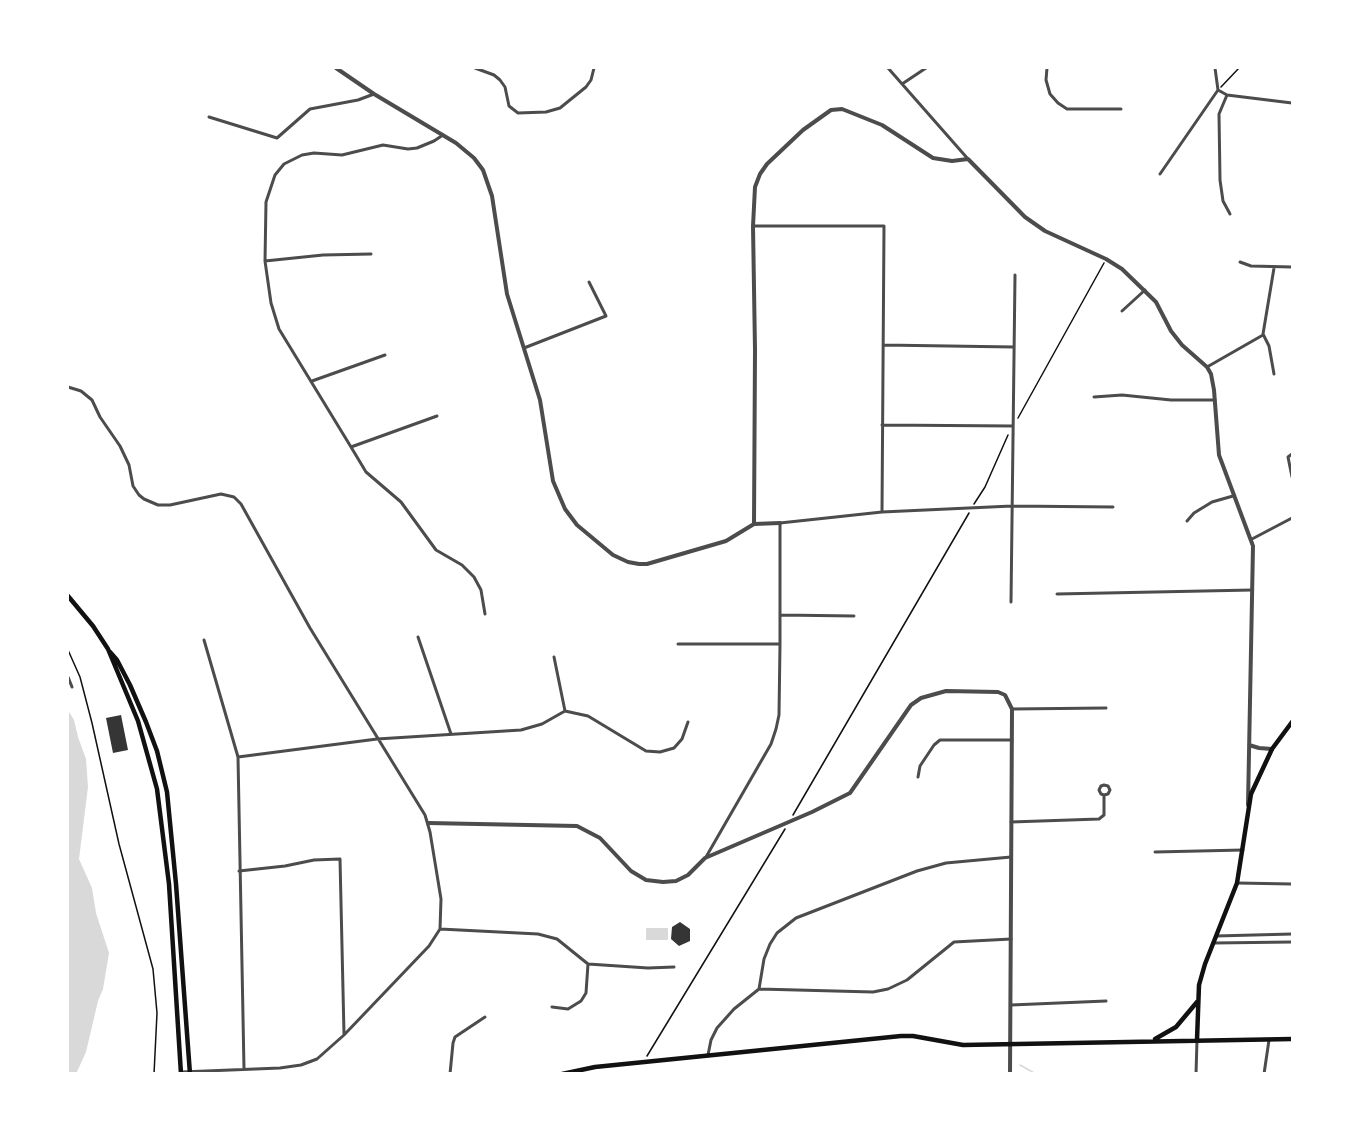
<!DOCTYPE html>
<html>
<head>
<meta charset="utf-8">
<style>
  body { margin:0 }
  #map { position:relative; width:1360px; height:1141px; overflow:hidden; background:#fff; font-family:"Work Sans",sans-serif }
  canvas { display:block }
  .frame { position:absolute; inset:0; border:69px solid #fff; pointer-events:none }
</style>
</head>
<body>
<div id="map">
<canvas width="1360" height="1141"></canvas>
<div class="frame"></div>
</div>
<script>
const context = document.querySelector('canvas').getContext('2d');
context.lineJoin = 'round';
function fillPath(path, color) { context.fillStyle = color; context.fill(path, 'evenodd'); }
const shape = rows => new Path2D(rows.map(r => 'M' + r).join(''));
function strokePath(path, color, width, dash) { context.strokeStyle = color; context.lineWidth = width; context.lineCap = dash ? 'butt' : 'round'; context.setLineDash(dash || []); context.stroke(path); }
const water = shape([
  [68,710,74,720,78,737,86,759,88,787,79,859,92,888,96,913,109,953,103,989,98,1001,86,1052,76,1074,68,1073],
  [646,928,668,928,668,940,646,940]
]);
const stream = shape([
  [1020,1065,1036,1074]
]);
const building = shape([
  [121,715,128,750,113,753,106,718],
  [680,922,690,929,690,941,679,946,671,939,672,927]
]);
const path = shape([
  [1221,87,1239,68],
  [1018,418,1104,263],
  [974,504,985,487,1008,435],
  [68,650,80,677,92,723,119,844,153,969,157,1013,154,1074],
  [793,815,969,513],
  [647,1056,785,829]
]);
const minor = shape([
  [475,68,494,75,500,80,505,87,509,106,518,113,546,112,560,108,586,87,591,80,594,68],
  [888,68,968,159],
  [1047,68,1046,80,1050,94,1058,103,1067,109,1121,109],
  [1215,68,1218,90],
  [902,84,926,68],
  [1218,90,1227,95,1292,103],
  [1227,95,1219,114,1220,180,1223,201,1230,214],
  [209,117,277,138,310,109,358,100,374,94],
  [443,135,434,141,417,148,408,149,383,145,342,155,314,153,302,155,284,164,275,175,266,202,265,261,271,303,279,329,351,447,366,472,401,502,436,550,462,565,474,577,481,590,485,614],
  [1160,174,1218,90],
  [753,226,884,226,882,512],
  [265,261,323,255,371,254],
  [1240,262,1251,266,1292,267],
  [1274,268,1263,334,1269,346,1274,374],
  [1122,311,1145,290],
  [883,345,1014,347],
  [524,348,606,316,589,282],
  [1207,367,1263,335],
  [312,381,385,355],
  [68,387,81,391,92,400,100,417,120,446,129,465,133,486,139,495,144,499,158,505,170,505,221,494,234,497,241,504,310,628,425,815,430,832,441,899,440,929,429,946,344,1035,317,1059,301,1065,280,1068,181,1072],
  [1094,397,1122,395,1171,400,1215,400],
  [882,425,1013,426],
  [351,447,437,416],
  [1292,454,1288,457,1292,477],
  [1187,521,1194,513,1212,502,1233,496],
  [1252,539,1292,518],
  [1057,594,1252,590],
  [1011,602,1015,275],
  [781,615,854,616],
  [418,637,451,734],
  [204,640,238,757,244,1069],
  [678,644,780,644],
  [554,657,565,711],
  [68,677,72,687],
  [1012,709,1106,708],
  [238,757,377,739,521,730,542,724,565,711,588,716,646,751,660,752,674,748,682,739,688,722],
  [918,777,920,766,934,745,940,740,1012,740],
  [1011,822,1099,819,1104,815,1104,795,1101,794,1099,790,1101,786,1104,785,1108,786,1110,790,1108,794,1104,795],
  [1155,852,1243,850],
  [706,857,771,744,776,729,779,715,780,644,780,523,882,512,1012,506,1113,507],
  [239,871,285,866,314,860,340,859,344,1034],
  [1237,883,1292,884],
  [440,929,538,934,557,939,588,964,648,968,674,967],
  [1216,936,1292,934],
  [1214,943,1292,942],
  [759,989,764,959,770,944,777,933,796,918,917,871,946,863,1011,857],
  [1011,1005,1106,1001],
  [552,1007,568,1009,581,1001,586,993,588,964],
  [708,1055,711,1040,717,1028,734,1009,759,989,873,992,888,989,907,980,954,942,1011,939],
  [450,1074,453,1043,455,1037,485,1017],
  [1196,1074,1197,1040],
  [1264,1074,1269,1040]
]);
const tertiary = shape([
  [336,68,374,94,456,143,474,158,483,170,492,196,507,294,540,400,553,481,565,509,577,525,613,555,628,562,639,564,647,564,726,541,754,524,780,523],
  [754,524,755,350,753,226,755,187,760,174,767,164,803,130,831,110,842,109,882,125,933,158,952,161,968,159,1025,217,1045,231,1106,259,1122,269,1156,302,1171,331,1182,345,1207,367,1211,374,1214,390,1219,455,1253,546,1248,805],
  [1249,745,1259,748,1272,749],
  [428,823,577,826,600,838,631,871,646,880,663,882,676,881,688,875,705,858,812,812,850,793,911,705,921,698,946,691,998,692,1005,695,1012,709,1010,1074]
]);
const secondary = shape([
  [1155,1039,1176,1027,1197,1002],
  [1197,1040,1199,985,1205,964,1237,883,1251,794,1272,749,1292,722],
  [562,1074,595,1067,901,1036,913,1036,963,1045,1292,1039]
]);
const primary = shape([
  [68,596,93,626,108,649,138,721,157,789,169,884,181,1074],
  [110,652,117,660,130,685,146,722,157,751,167,792,176,884,190,1074]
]);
fillPath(water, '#d9d9d9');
strokePath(stream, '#d9d9d9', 1.5);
fillPath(building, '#353535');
strokePath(path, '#111', 1.5);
strokePath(minor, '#4c4c4c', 3);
strokePath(tertiary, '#4c4c4c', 4);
strokePath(secondary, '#111', 4.5);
strokePath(primary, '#111', 4.5);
</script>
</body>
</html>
